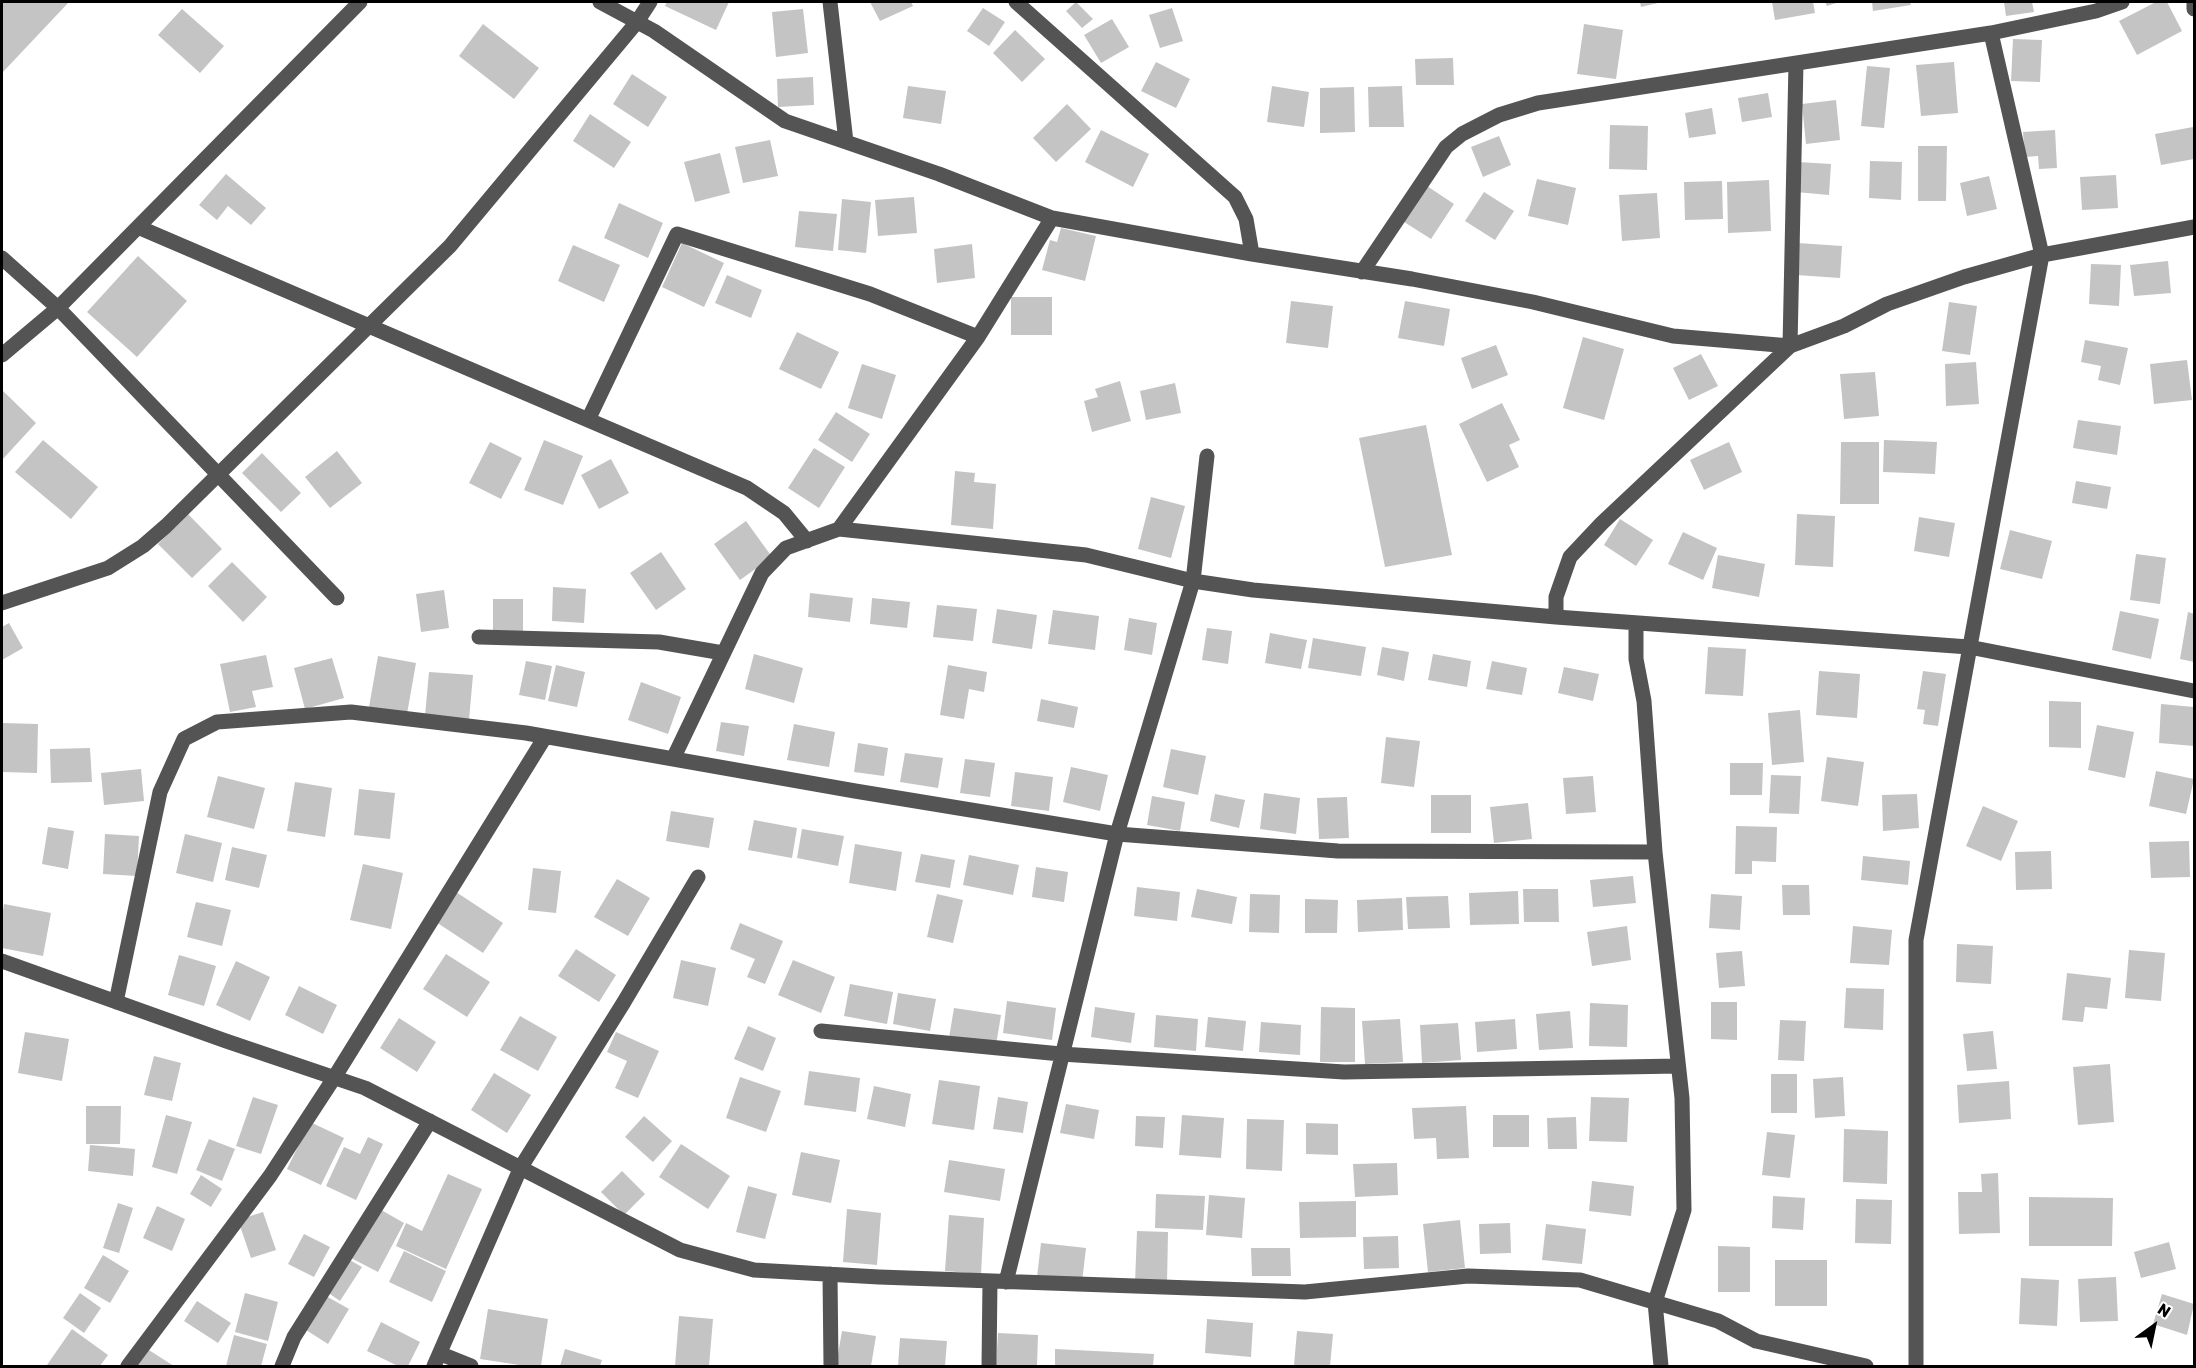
<!DOCTYPE html>
<html>
<head>
<meta charset="utf-8">
<style>
  body { margin:0 }
  #map { position:relative; width:2196px; height:1368px; overflow:hidden; background:#fff; font-family:Rubik,sans-serif }
  canvas { display:block }
  .frame { position:absolute; inset:0; border:3px solid #000; pointer-events:none }
  .north { position:absolute; left:2124px; top:1296px; width:60px; height:60px; -webkit-text-stroke:4px #fff; paint-order:stroke; rotate:33deg; font-size:16px; font-weight:700; line-height:24px; text-align:center; color:#000 }
  .north::after { content:''; display:block; margin:auto; width:21px; height:27px; background:#000; clip-path:polygon(50% 0,100% 100%,50% 72%,0 100%) }
</style>
</head>
<body>
<div id="map">
<canvas width="2196" height="1368"></canvas>
<div class="frame"></div>
<div class="north">N</div>
</div>
<script>
const context = document.querySelector('canvas').getContext('2d');
context.lineJoin = 'round';
function fillPath(path, color) { context.fillStyle = color; context.fill(path, 'evenodd'); }
const shape = rows => new Path2D(rows.map(r => 'M' + r).join(''));
function strokePath(path, color, width, dash) { context.strokeStyle = color; context.lineWidth = width; context.lineCap = dash ? 'butt' : 'round'; context.setLineDash(dash || []); context.stroke(path); }
const building = shape([
  [2,2,69,2,2,73],
  [667,2,729,2,716,30,665,6],
  [870,2,911,2,913,6,880,21],
  [1076,2,1093,19,1082,28,1066,11],
  [1640,2,1662,2,1641,7],
  [1772,2,1813,2,1815,13,1775,20],
  [1825,2,1839,2,1827,6],
  [1872,2,1910,2,1911,5,1873,11],
  [2004,2,2032,2,2034,12,2006,16],
  [2156,2,2167,2,2182,31,2137,55,2119,21],
  [983,8,1005,22,989,46,967,31],
  [1172,8,1183,41,1160,48,1149,15],
  [182,9,224,46,200,73,158,35],
  [803,9,808,53,776,57,772,12],
  [1112,19,1129,47,1101,63,1084,35],
  [483,24,539,68,514,99,459,56],
  [1584,24,1623,30,1616,79,1577,74],
  [1015,30,1045,59,1022,82,993,53],
  [2013,39,2042,40,2040,82,2011,81],
  [1453,58,1454,85,1416,85,1415,59],
  [1156,62,1190,79,1176,108,1141,91],
  [1954,62,1958,113,1921,116,1916,65],
  [1867,66,1890,68,1884,128,1861,126],
  [632,74,667,97,648,127,613,104],
  [813,77,814,105,778,107,777,79],
  [908,86,946,91,941,124,903,118],
  [1272,86,1309,92,1304,127,1267,122],
  [1402,86,1404,127,1369,127,1368,87],
  [1354,87,1355,132,1320,133,1320,88],
  [1768,93,1772,117,1742,122,1738,98],
  [1836,100,1840,140,1806,144,1802,104],
  [1067,104,1091,129,1056,162,1033,138],
  [1712,108,1716,134,1689,138,1685,113],
  [590,114,631,142,614,168,573,141],
  [1610,125,1648,126,1647,170,1609,169],
  [2193,127,2194,159,2161,165,2155,134],
  [1101,130,1149,154,1133,187,1085,162],
  [2055,130,2057,168,2039,169,2038,156,2025,157,2023,132],
  [1499,136,1511,165,1483,177,1471,147],
  [770,140,778,176,743,183,735,147],
  [1918,146,1947,146,1946,201,1918,201],
  [720,153,730,193,695,202,684,162],
  [1870,161,1902,162,1901,200,1869,198],
  [1798,162,1831,164,1829,195,1796,192],
  [226,174,266,208,251,225,228,206,217,220,199,205],
  [2116,175,2118,208,2082,210,2080,177],
  [1989,176,1997,209,1967,216,1960,183],
  [1537,179,1576,188,1568,225,1528,216],
  [1769,180,1771,231,1728,233,1727,182],
  [1722,181,1723,219,1685,220,1684,182],
  [1424,184,1454,204,1431,239,1401,220],
  [1484,192,1514,211,1495,240,1465,221],
  [1657,193,1660,238,1622,241,1619,195],
  [914,197,917,233,878,236,875,200],
  [842,199,871,202,866,253,838,250],
  [619,203,663,223,648,258,604,238],
  [799,211,837,214,833,251,795,247],
  [1061,228,1096,236,1085,281,1042,270,1050,240,1057,242],
  [682,243,724,263,704,307,662,287],
  [1798,243,1842,246,1840,278,1796,275],
  [972,244,975,278,937,283,934,249],
  [573,245,620,265,604,302,558,281],
  [138,256,187,301,137,357,87,312],
  [2168,261,2171,293,2134,296,2130,265],
  [2091,264,2121,265,2119,306,2089,304],
  [727,275,762,290,751,318,715,303],
  [1011,297,1052,297,1052,335,1011,335],
  [1291,301,1333,306,1328,348,1286,343],
  [1405,301,1450,309,1444,346,1398,338],
  [1949,302,1977,306,1970,355,1942,351],
  [797,332,839,352,821,389,779,369],
  [1583,337,1624,349,1604,420,1563,408],
  [2085,340,2128,348,2120,385,2098,380,2101,366,2081,362],
  [1496,345,1508,375,1472,389,1461,358],
  [1701,354,1718,386,1689,400,1673,368],
  [2187,360,2192,400,2154,404,2150,364],
  [1976,362,1979,404,1946,406,1945,364],
  [862,364,896,375,882,419,848,408],
  [1875,372,1879,416,1844,419,1840,374],
  [1120,381,1131,421,1092,432,1084,401,1098,397,1095,389],
  [1175,383,1181,413,1146,420,1140,391],
  [2,390,36,423,2,460],
  [1502,403,1520,440,1509,445,1519,467,1487,482,1459,424],
  [836,412,870,434,852,462,818,440],
  [2078,420,2121,426,2117,455,2073,448],
  [1426,425,1452,555,1385,567,1359,438],
  [43,440,98,487,71,519,15,472],
  [544,440,583,456,563,505,524,490],
  [1884,440,1937,442,1935,474,1883,472],
  [490,442,522,458,501,499,469,483],
  [1729,442,1742,472,1704,490,1690,460],
  [1841,442,1879,442,1879,504,1840,504],
  [814,448,845,467,819,508,788,488],
  [337,451,362,483,330,508,305,477],
  [262,453,301,493,281,512,242,473],
  [611,459,629,493,599,509,581,475],
  [955,471,975,473,974,482,996,484,993,529,951,525],
  [2076,481,2111,487,2107,509,2072,503],
  [1151,497,1185,506,1171,558,1138,549],
  [188,514,222,549,192,578,158,544],
  [1797,514,1835,516,1833,567,1795,565],
  [1919,517,1955,523,1949,557,1914,551],
  [1620,519,1653,540,1636,566,1604,545],
  [746,521,772,557,740,580,714,544],
  [2010,530,2052,541,2042,579,2000,569],
  [1683,532,1717,548,1703,580,1668,564],
  [661,552,686,589,656,610,630,573],
  [2136,554,2166,558,2160,604,2130,600],
  [1718,555,1765,564,1759,597,1712,588],
  [232,562,267,597,243,622,208,586],
  [553,587,586,589,584,623,552,621],
  [444,590,449,628,421,632,416,594],
  [810,593,853,598,850,622,808,617],
  [872,598,910,602,907,628,870,624],
  [493,599,523,599,523,633,493,633],
  [937,605,977,609,973,641,933,637],
  [997,609,1037,615,1032,649,992,643],
  [1053,610,1099,616,1095,650,1048,644],
  [2120,611,2159,619,2151,659,2112,650],
  [2188,612,2194,614,2194,662,2180,659],
  [1129,618,1157,623,1152,655,1124,650],
  [9,623,23,648,2,660,2,627],
  [1207,628,1232,631,1228,664,1202,660],
  [1270,633,1307,640,1301,669,1265,663],
  [1313,638,1366,647,1361,676,1308,668],
  [1382,647,1409,652,1404,681,1377,675],
  [1708,647,1746,649,1743,696,1705,694],
  [754,654,803,668,794,703,745,689],
  [1433,654,1471,661,1467,687,1428,680],
  [266,655,273,687,252,691,256,707,230,712,220,664],
  [378,656,416,663,407,714,369,707],
  [332,658,344,698,305,709,294,668],
  [526,661,552,666,545,700,519,695],
  [1492,661,1527,668,1522,695,1486,689],
  [556,665,585,672,577,707,548,701],
  [948,665,987,672,984,692,969,689,964,719,940,715],
  [1564,667,1599,674,1593,701,1558,693],
  [1819,671,1860,674,1857,718,1816,715],
  [1923,671,1946,674,1938,726,1923,724,1925,710,1917,709],
  [429,672,473,675,469,720,425,716],
  [641,682,681,697,668,734,628,720],
  [1041,699,1078,707,1074,728,1037,721],
  [2049,701,2081,702,2081,748,2049,747],
  [2161,704,2194,707,2194,746,2159,743],
  [1800,710,1804,762,1772,765,1768,713],
  [721,722,749,726,744,756,716,751],
  [2,723,38,724,37,773,2,772],
  [794,724,835,732,829,767,787,760],
  [2097,725,2134,732,2125,778,2088,770],
  [1386,737,1420,741,1414,787,1381,783],
  [858,743,888,748,884,776,854,772],
  [90,748,92,782,51,783,50,749],
  [1171,749,1206,756,1198,795,1163,787],
  [905,753,943,758,938,788,900,782],
  [1827,757,1864,762,1858,806,1821,801],
  [965,759,995,763,990,797,960,793],
  [1730,763,1763,763,1762,795,1730,795],
  [1071,767,1108,775,1100,811,1063,802],
  [141,769,144,801,104,805,101,773],
  [2156,771,2194,779,2186,814,2149,806],
  [1015,772,1053,777,1049,811,1011,806],
  [1771,775,1801,776,1799,814,1769,813],
  [218,776,265,788,254,829,207,817],
  [1593,776,1596,812,1566,814,1563,778],
  [295,782,332,788,325,837,287,831],
  [359,789,395,793,390,839,354,835],
  [1264,793,1300,798,1296,834,1260,829],
  [1215,794,1245,800,1239,828,1210,821],
  [1917,794,1919,828,1883,831,1882,795],
  [1431,795,1471,795,1471,833,1431,833],
  [1152,796,1185,802,1180,831,1147,825],
  [1347,797,1349,838,1319,839,1317,798],
  [1528,803,1532,839,1494,843,1490,807],
  [1983,806,2018,821,2001,861,1966,846],
  [671,811,714,818,709,848,666,841],
  [754,820,797,828,792,858,748,850],
  [1736,826,1777,827,1776,862,1752,861,1752,874,1735,874],
  [48,827,74,831,68,869,42,864],
  [802,829,844,836,838,866,797,858],
  [105,834,139,836,137,876,103,874],
  [185,834,222,843,213,882,176,873],
  [2189,841,2190,877,2151,878,2149,842],
  [855,844,902,852,896,891,849,883],
  [232,847,267,855,259,888,225,880],
  [2051,851,2052,889,2016,890,2015,852],
  [921,854,955,860,950,888,915,882],
  [969,855,1019,865,1013,895,963,885],
  [1863,856,1910,861,1908,885,1861,880],
  [363,864,403,873,391,929,350,920],
  [1036,867,1068,872,1064,902,1032,897],
  [533,868,561,871,556,913,528,910],
  [1633,876,1636,903,1593,907,1590,880],
  [617,879,650,898,628,936,594,917],
  [1782,885,1809,885,1810,915,1783,915],
  [1137,887,1180,892,1177,921,1134,916],
  [1197,889,1237,897,1232,924,1191,917],
  [1523,889,1558,889,1559,922,1524,922],
  [1518,891,1519,924,1470,925,1469,893],
  [456,892,503,923,483,953,436,922],
  [937,894,963,900,953,943,927,937],
  [1250,894,1280,895,1279,933,1249,932],
  [1711,894,1742,896,1740,930,1709,928],
  [1448,896,1450,928,1408,929,1406,897],
  [1402,898,1403,930,1358,932,1357,900],
  [1305,899,1338,900,1337,933,1305,933],
  [196,902,231,910,222,946,187,937],
  [4,904,51,913,43,956,2,948,2,918],
  [740,923,783,941,765,984,747,977,755,959,730,949],
  [1627,926,1631,960,1592,966,1587,932],
  [1853,926,1892,930,1889,965,1850,963],
  [1957,944,1993,946,1991,984,1956,982],
  [576,949,616,975,599,1002,558,976],
  [2129,950,2165,953,2161,1001,2125,998],
  [1742,951,1745,986,1719,988,1716,953],
  [446,954,490,982,467,1017,423,989],
  [179,955,216,966,204,1006,168,995],
  [681,960,716,968,708,1006,673,998],
  [793,960,835,977,821,1013,778,995],
  [236,961,270,977,250,1021,216,1005],
  [2067,973,2111,978,2107,1009,2085,1007,2083,1022,2062,1020],
  [850,984,893,992,887,1024,844,1016],
  [299,986,337,1005,323,1034,285,1015],
  [1846,988,1884,989,1883,1030,1844,1028],
  [898,993,936,999,930,1031,893,1024],
  [1007,1001,1056,1008,1052,1040,1003,1033],
  [1711,1002,1737,1002,1737,1040,1711,1039],
  [1590,1003,1628,1005,1627,1047,1589,1046],
  [1095,1007,1135,1013,1131,1043,1091,1037],
  [1321,1007,1355,1008,1355,1062,1320,1062],
  [954,1008,1001,1015,996,1045,949,1038],
  [1570,1011,1573,1048,1539,1050,1536,1014],
  [1156,1015,1198,1019,1196,1051,1154,1047],
  [520,1016,557,1037,538,1071,500,1050],
  [1208,1017,1246,1021,1243,1051,1205,1047],
  [399,1018,436,1042,417,1072,380,1048],
  [1400,1019,1403,1062,1365,1064,1362,1021],
  [1515,1019,1517,1049,1477,1052,1475,1022],
  [1780,1020,1806,1021,1804,1061,1778,1060],
  [1261,1022,1301,1025,1300,1055,1259,1052],
  [1458,1023,1461,1060,1422,1063,1420,1025],
  [748,1026,776,1038,763,1071,734,1059],
  [1993,1031,1997,1069,1967,1071,1963,1034],
  [25,1032,69,1039,62,1081,18,1073],
  [616,1032,659,1051,638,1098,615,1088,627,1061,607,1052],
  [154,1056,181,1063,172,1101,144,1095],
  [2110,1064,2114,1122,2078,1125,2073,1067],
  [809,1071,860,1078,856,1112,804,1105],
  [494,1073,531,1095,507,1133,471,1110],
  [1771,1074,1797,1074,1797,1113,1771,1113],
  [740,1077,781,1091,766,1132,726,1118],
  [1843,1077,1845,1116,1815,1118,1813,1079],
  [939,1080,980,1086,974,1130,932,1124],
  [2009,1081,2011,1119,1959,1123,1957,1085],
  [874,1086,911,1094,905,1127,867,1119],
  [253,1097,278,1105,261,1154,236,1146],
  [998,1097,1028,1102,1023,1133,993,1129],
  [1591,1097,1629,1098,1627,1142,1589,1141],
  [1066,1104,1099,1110,1094,1139,1060,1133],
  [86,1106,121,1106,120,1144,86,1144],
  [1466,1106,1469,1158,1437,1159,1436,1138,1414,1139,1412,1108],
  [166,1115,192,1122,177,1174,152,1167],
  [1182,1115,1224,1118,1221,1158,1179,1155],
  [1493,1115,1529,1115,1529,1147,1493,1147],
  [644,1116,672,1141,653,1162,625,1137],
  [1136,1116,1165,1117,1163,1148,1135,1146],
  [1576,1117,1577,1149,1548,1149,1547,1118],
  [1247,1119,1284,1120,1282,1171,1246,1169],
  [310,1122,344,1138,321,1185,287,1169],
  [1306,1123,1338,1124,1338,1155,1306,1154],
  [1844,1129,1888,1131,1887,1184,1843,1182],
  [1767,1132,1795,1135,1790,1178,1762,1175],
  [368,1137,383,1144,356,1200,326,1186,344,1147,360,1154],
  [209,1139,235,1149,222,1181,196,1170],
  [681,1144,730,1176,708,1209,659,1177],
  [90,1145,135,1149,133,1176,88,1171],
  [801,1152,840,1160,831,1203,792,1195],
  [949,1160,1005,1169,1000,1201,944,1192],
  [1397,1163,1398,1195,1355,1197,1353,1164],
  [622,1171,645,1194,624,1215,601,1192],
  [1998,1173,2000,1233,1959,1234,1958,1192,1982,1192,1981,1174],
  [448,1174,482,1189,446,1269,396,1246,406,1223,422,1231],
  [201,1175,222,1189,211,1207,190,1194],
  [1592,1181,1634,1186,1631,1216,1589,1211],
  [748,1186,777,1194,765,1239,736,1232],
  [1156,1194,1205,1196,1203,1230,1155,1228],
  [1209,1195,1245,1198,1242,1238,1206,1235],
  [1773,1196,1805,1198,1803,1230,1772,1228],
  [2029,1197,2113,1198,2112,1246,2029,1246],
  [1856,1199,1892,1200,1891,1244,1855,1243],
  [1356,1201,1356,1237,1300,1238,1299,1202],
  [118,1203,133,1208,119,1253,103,1248],
  [157,1206,185,1219,172,1251,143,1238],
  [376,1207,404,1223,378,1272,349,1257],
  [847,1209,881,1213,877,1265,843,1262],
  [263,1212,276,1250,251,1258,238,1220],
  [949,1215,984,1218,981,1274,945,1271],
  [1460,1220,1465,1268,1428,1272,1423,1224],
  [1510,1223,1511,1253,1480,1254,1479,1224],
  [1546,1224,1586,1229,1582,1264,1542,1260],
  [1137,1231,1168,1232,1167,1284,1135,1283],
  [304,1234,330,1247,314,1277,288,1264],
  [1398,1236,1399,1268,1364,1269,1363,1237],
  [2169,1242,2176,1269,2141,1278,2134,1252],
  [1041,1243,1086,1248,1082,1282,1037,1277],
  [1718,1246,1750,1247,1750,1292,1718,1292],
  [1251,1248,1290,1248,1291,1276,1252,1276],
  [404,1251,446,1271,432,1302,389,1282],
  [103,1255,129,1271,110,1303,84,1288],
  [348,1259,362,1267,340,1301,327,1292],
  [1775,1260,1827,1260,1827,1306,1775,1306],
  [2116,1277,2118,1321,2080,1322,2078,1279],
  [2021,1278,2059,1280,2057,1326,2019,1324],
  [80,1293,101,1308,84,1333,63,1318],
  [245,1293,278,1302,268,1341,235,1332],
  [2162,1294,2194,1304,2187,1335,2153,1324],
  [326,1296,349,1309,328,1344,306,1330],
  [197,1301,231,1323,218,1343,184,1321],
  [488,1309,548,1319,541,1366,526,1366,480,1359],
  [679,1316,713,1319,709,1366,675,1366],
  [1207,1319,1253,1323,1251,1357,1205,1353],
  [381,1322,420,1342,408,1366,398,1366,367,1351],
  [72,1329,108,1355,100,1366,47,1365],
  [842,1331,876,1336,871,1366,836,1366],
  [1297,1331,1333,1334,1330,1366,1294,1365],
  [998,1333,1038,1335,1037,1366,996,1366],
  [234,1335,267,1344,261,1366,226,1366],
  [900,1338,947,1341,945,1366,898,1366],
  [144,1347,174,1366,132,1366],
  [565,1349,602,1360,600,1366,560,1366],
  [1055,1349,1154,1354,1153,1366,1055,1366]
]);
const minor = shape([
  [600,2,654,31,785,121,939,174,1052,218,1252,254,1412,279,1533,302,1673,336,1790,346,1844,326,1887,304,1964,277,2042,255,2194,227],
  [830,2,846,142],
  [1016,2,1235,197,1246,219,1252,254],
  [2194,2,2194,9],
  [138,227,747,488,784,513,807,541],
  [2,258,58,308,337,598],
  [1362,272,1446,147,1462,134,1499,115,1538,103,1991,33,2096,11,2122,2],
  [2,355,58,308,360,2],
  [588,420,677,234,870,294,978,337],
  [839,529,978,337,1052,218],
  [2,603,108,568,143,546,166,526,450,246,637,22,650,2],
  [1556,617,1556,597,1570,557,1602,523,1790,346,1796,63],
  [1636,623,1636,659,1644,701,1655,852,1682,1098,1684,1210,1655,1302,1661,1366],
  [479,637,659,642,723,653],
  [673,759,762,573,786,548,839,529,1086,555,1193,581,1253,590,1556,617,1969,647,2194,691],
  [2,961,226,1041,365,1088,680,1250,754,1270,879,1277,1305,1292,1468,1276,1580,1280,1718,1321,1756,1341,1866,1366],
  [116,1002,160,792,184,739,217,722,351,712,526,733,855,791,1117,834,1338,851,1655,852],
  [821,1031,1061,1054,1344,1072,1678,1066],
  [830,1274,831,1366],
  [1006,1282,1117,834,1193,581,1207,456],
  [441,1354,471,1366],
  [128,1366,270,1176,334,1078,545,737],
  [282,1366,294,1337,430,1121],
  [434,1366,521,1167,624,1002,698,877],
  [989,1366,990,1281],
  [1916,1366,1916,940,2042,255,1991,33]
]);
fillPath(building, '#c4c4c4');
strokePath(minor, '#545454', 15);
</script>
</body>
</html>
